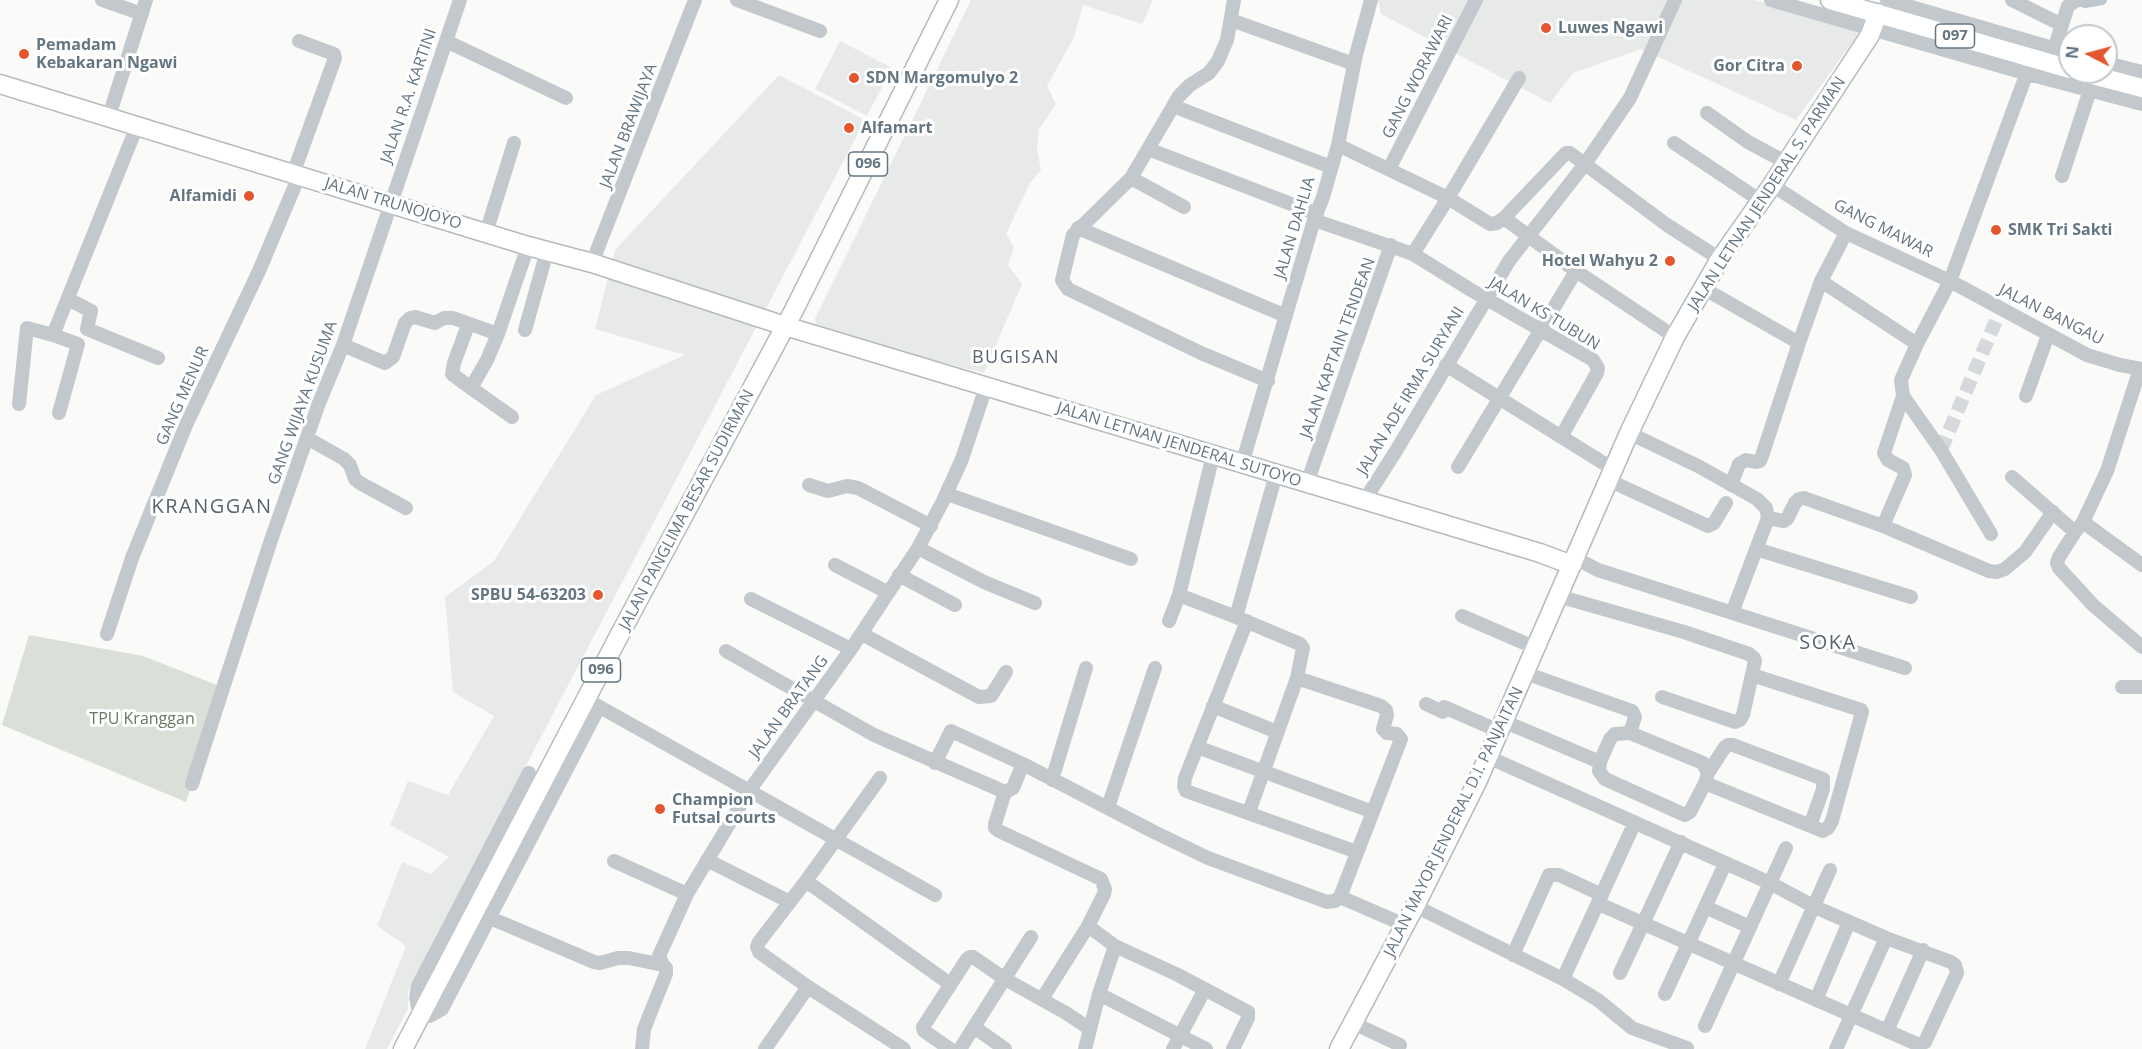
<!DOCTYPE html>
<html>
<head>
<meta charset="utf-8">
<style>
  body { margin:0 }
  #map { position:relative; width:2142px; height:1049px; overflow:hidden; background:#fafaf8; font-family:"Open Sans",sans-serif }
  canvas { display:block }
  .north { position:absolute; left:2058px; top:24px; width:60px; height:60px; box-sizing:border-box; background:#fff; border:2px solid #c1c8cd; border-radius:50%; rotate:276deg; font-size:16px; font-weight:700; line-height:24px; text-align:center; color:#657683 }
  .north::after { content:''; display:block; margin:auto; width:21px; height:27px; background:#e4572e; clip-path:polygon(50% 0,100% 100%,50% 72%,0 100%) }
</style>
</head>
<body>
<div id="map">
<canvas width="2142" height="1049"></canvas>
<div class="north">N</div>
</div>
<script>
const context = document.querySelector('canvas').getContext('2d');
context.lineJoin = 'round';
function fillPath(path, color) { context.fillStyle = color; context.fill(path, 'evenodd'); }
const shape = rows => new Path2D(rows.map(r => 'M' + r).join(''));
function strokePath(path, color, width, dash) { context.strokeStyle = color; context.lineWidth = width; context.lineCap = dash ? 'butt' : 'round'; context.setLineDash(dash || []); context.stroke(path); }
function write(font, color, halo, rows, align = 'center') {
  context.font = font + ' "Open Sans",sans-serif'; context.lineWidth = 6; context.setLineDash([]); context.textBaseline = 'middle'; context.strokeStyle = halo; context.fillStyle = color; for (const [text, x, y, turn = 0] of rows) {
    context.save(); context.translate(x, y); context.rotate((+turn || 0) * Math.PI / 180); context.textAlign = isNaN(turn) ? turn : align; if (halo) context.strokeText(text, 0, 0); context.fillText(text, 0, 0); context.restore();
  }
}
const built = shape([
  [971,0,1153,0,1142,24,1083,5,1074,37,1047,86,1056,104,1039,129,1037,149,1041,170,1030,183,1006,234,1014,247,1008,265,1022,284,984,373,816,330,815,319],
  [1378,0,1754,0,1851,27,1859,33,1796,120,1641,49,1573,73,1550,103,1381,14],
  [840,41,892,68,867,116,815,89],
  [779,75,865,120,428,952,408,992,408,1009,391,1041,387,1049,365,1049,406,946,377,926,402,862,431,874,449,857,390,825,408,781,448,795,494,716,453,692,445,597,494,561,596,395,685,355,595,329,615,250]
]);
const green = shape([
  [29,635,143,656,222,687,186,802,2,725]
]);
const canal = shape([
  [2075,0,2085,3,2102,0]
]);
const minorTunnel = shape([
  [1941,450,2001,309]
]);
const minor = shape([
  [102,0,142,14],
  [737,0,820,31],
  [1234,0,1227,40,1218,61,1209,73,1190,85,1179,96,1131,178,1073,235,1062,280,1068,289,1201,353,1268,381],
  [1771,0,2028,74,2142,104],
  [1887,0,2070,53],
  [2012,0,2062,25],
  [1231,20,1354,64],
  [446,41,566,98],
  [2052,56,2068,6,2077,0],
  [2106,63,2142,72],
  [1173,106,1331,167],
  [1707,113,1748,142,1787,163],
  [109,116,146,0],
  [1674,143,1761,201],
  [1338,145,1448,198,1490,224,1497,223,1504,218,1566,153,1570,153,1667,225,1720,259],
  [1148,149,1317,214],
  [1389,169,1476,0],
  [293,174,335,58,334,54,299,41],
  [2062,176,2090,90],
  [1131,178,1184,207],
  [1772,185,1846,233,1950,281,2087,355,2120,365,2142,369],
  [1504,218,1576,271,1675,337],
  [1314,220,1413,254,1471,290,1593,360,1598,368,1597,373,1561,437],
  [1078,228,1286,316],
  [486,233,514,143],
  [1413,254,1448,198,1519,78],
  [592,263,695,0],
  [1821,281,1917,344],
  [1703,288,1799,343],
  [68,299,91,311,87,329,158,358],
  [468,325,454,363,452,374,471,388,487,360,498,334],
  [525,330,547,251],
  [53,335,78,344,59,413],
  [343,345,385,363,393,357,405,323,410,318,415,317,435,323,444,318,453,318,498,334,528,246],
  [1446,365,1613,469],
  [471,388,512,417],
  [1903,396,1941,450,1991,534],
  [2026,396,2048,335],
  [19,404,27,328,53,335,137,126],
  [1629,433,1698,466,1757,499,1766,508,1768,518,1732,613],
  [307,438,344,459,350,465,355,479,360,483,406,508],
  [1242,464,1314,220,1323,197,1338,145,1356,55,1371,0],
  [1458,467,1576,271],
  [2012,477,2075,532,2083,522,2107,471,2140,369],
  [1608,480,1708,526,1714,523,1726,503],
  [1307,483,1391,245],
  [809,485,828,491,847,486,858,488,931,526],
  [1731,485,1739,464,1746,460,1756,462,1760,461,1762,456,1799,343,1821,281,1846,233],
  [947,494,1131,559],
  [1364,501,1396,451,1509,261,1585,164,1630,98,1675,0],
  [1768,518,1784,521,1787,519,1795,503,1799,499,1804,498,1883,526,1989,571,1997,572,2005,569,2025,552,2053,512],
  [2083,522,2142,565],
  [1883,526,1905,475,1903,468,1888,460,1884,453,1903,396,1901,380,1917,344,1950,281,2032,59],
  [2075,532,2059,557,2057,563,2059,568,2093,605,2142,647],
  [918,548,984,582,1035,603],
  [1756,549,1911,597],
  [1575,558,1598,570,1905,668],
  [835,565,887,592],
  [899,575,955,605],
  [1179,595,1236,617,1300,644,1303,648,1297,678,1249,812],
  [1558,596,1684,632,1749,654,1754,658,1755,661,1743,715,1740,720,1735,722,1662,697],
  [751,599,851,649],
  [1462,616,1536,648],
  [1236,617,1276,474],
  [1169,621,1179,595,1213,455],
  [1247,621,1185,778,1184,786,1186,791,1357,852],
  [107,634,132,558,186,425,259,271,299,176],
  [862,634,979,697,991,696,1006,672],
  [726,651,874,735,1005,792,1013,788,1023,764,1154,832,1208,858,1327,902,1335,901,1340,897,1405,925],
  [1525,673,1632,711,1635,717,1630,733],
  [1297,678,1381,706,1386,710,1387,715,1383,729,1387,733,1397,734,1401,739,1340,897],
  [2122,687,2142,687],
  [591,702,935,895],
  [1426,704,1443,712,1444,707,1499,731],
  [1213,706,1277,732],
  [1503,721,1600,762],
  [1197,747,1373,812],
  [1488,757,1770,883,1815,907,1886,938,1951,962,1955,965,1957,973,1925,1042,1919,1045,1599,904],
  [935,763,951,731,1023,764],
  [529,773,418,986,416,998,420,1016,430,1016,442,1009,599,707],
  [1708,773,1725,747,1728,745,1733,745,1823,779,1823,789,1810,826],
  [880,778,806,881,759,942,757,947,759,952,808,987,904,1049],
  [1052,780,1086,668],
  [1705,783,1690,812,1685,815,1605,779,1599,771,1600,762,1610,739,1615,734,1630,733,1703,763,1708,773,1705,783,1823,831,1828,828,1832,821,1862,712,1861,710,1752,675],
  [192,784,270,543,319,403,343,345,460,0],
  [1005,792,995,824,995,828,999,831,1101,879,1105,889,1104,894,1088,926],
  [1108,807,1155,668],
  [707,860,790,902],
  [614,861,687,894],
  [806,881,950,984],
  [1415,906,1563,979,1598,1000,1632,1028,1687,1048],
  [1705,907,1750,927],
  [481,914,594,962,600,963,618,958,629,958,663,965],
  [1513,955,1549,875,1559,875,1602,895],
  [1620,973,1681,842],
  [1563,979,1635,822],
  [1779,984,1830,870],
  [1099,994,1206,1049],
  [1665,994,1725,864],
  [1042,999,1088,926,1115,946,1176,974,1248,1012,1248,1018,1233,1049],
  [1816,1000,1849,922],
  [1353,1023,1400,1045],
  [1705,1026,1786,848],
  [974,1027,1005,1049],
  [1887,1031,1923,950],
  [642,1049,644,1029,666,974,666,968,663,965,659,956,687,894,749,791,851,649,918,548,943,501,962,459,986,387],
  [765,1049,808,987],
  [950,1049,924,1031,923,1027,967,959,970,957,973,957,1005,979,1066,1013,1090,1029],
  [960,1049,1031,937],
  [1085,1049,1099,994,1115,946],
  [1173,1049,1205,989],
  [1836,1049,1886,938]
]);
const major = shape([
  [1830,0,2070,69],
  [2081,72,2142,88],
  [0,84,528,246,592,263,785,326,1540,553,1572,565],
  [403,1049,620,634,794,310,949,0],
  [1339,1049,1415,906,1477,782,1629,433,1675,337,1720,259,1772,185,1870,35,1878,13]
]);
const markers = [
  [1546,28,6,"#e4572e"],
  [24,54,6,"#e4572e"],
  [1797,66,6,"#e4572e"],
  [854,78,6,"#e4572e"],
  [849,128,6,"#e4572e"],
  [249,196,6,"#e4572e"],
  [1996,230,6,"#e4572e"],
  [1670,261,6,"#e4572e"],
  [598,595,6,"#e4572e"],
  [660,809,6,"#e4572e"]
];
const shields = [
  [1955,36,39],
  [868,164,39],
  [601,670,39]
];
const shieldNames = [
  ["097",1955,36],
  ["096",868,164],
  ["096",601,670]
];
const poiNames = [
  ["Luwes Ngawi",1558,28],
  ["Pemadam",36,45],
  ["Kebakaran Ngawi",36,63],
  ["Gor Citra",1785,66,"right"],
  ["SDN Margomulyo 2",866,78],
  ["Alfamart",861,128],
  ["Alfamidi",237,196,"right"],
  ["SMK Tri Sakti",2008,230],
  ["Hotel Wahyu 2",1658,261,"right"],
  ["SPBU 54-63203",586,595,"right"],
  ["Champion",672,800],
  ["Futsal courts",672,818]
];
const streetNames = [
  ["GANG WORAWARI",1418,77,-63],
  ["JALAN R.A. KARTINI",409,96,-71],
  ["JALAN BRAWIJAYA",629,126,-69],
  ["JALAN LETNAN JENDERAL S. PARMAN",1767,194,-57],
  ["JALAN TRUNOJOYO",393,204,17],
  ["JALAN DAHLIA",1295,228,-73],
  ["GANG MAWAR",1883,229,27],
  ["JALAN KS TUBUN",1544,314,31],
  ["JALAN BANGAU",2051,315,27],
  ["JALAN KAPTAIN TENDEAN",1338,348,-70],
  ["JALAN ADE IRMA SURYANI",1411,391,-59],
  ["GANG MENUR",183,396,-66],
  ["GANG WIJAYA KUSUMA",303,403,-70],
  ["JALAN LETNAN JENDERAL SUTOYO",1179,445,17],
  ["JALAN PANGLIMA BESAR SUDIRMAN",687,510,-62],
  ["JALAN BRATANG",789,707,-54],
  ["JALAN MAYOR JENDERAL D.I. PANJAITAN",1454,822,-64]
];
const parkNames = [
  ["TPU Kranggan",142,719]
];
const neighbourhoodNames = [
  ["BUGISAN",1016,358]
];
const quarterNames = [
  ["KRANGGAN",212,507],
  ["SOKA",1828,643]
];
fillPath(built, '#e8e9e9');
fillPath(green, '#dadfd7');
strokePath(canal, '#bbc7cb', 10);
strokePath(minorTunnel, '#d5d9db', 14, [14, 7]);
strokePath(major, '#b5babe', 21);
strokePath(minor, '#c3c8cc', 14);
strokePath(major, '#fff', 18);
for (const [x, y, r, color] of markers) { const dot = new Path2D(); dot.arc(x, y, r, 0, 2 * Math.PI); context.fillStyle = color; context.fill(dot); strokePath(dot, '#fff', 2); }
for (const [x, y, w] of shields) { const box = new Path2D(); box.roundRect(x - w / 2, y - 12, w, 24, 4.5); context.fillStyle = '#fff'; context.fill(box); strokePath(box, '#657683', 1.5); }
write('bold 15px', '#657683', null, shieldNames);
write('bold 16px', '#657683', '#fff', poiNames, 'left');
write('16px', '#657683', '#fff', streetNames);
write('16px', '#687a64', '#fff', parkNames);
context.letterSpacing = '1.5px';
write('18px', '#57646e', '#fff', neighbourhoodNames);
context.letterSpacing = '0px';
context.letterSpacing = '1.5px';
write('20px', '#57646e', '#fff', quarterNames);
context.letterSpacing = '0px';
</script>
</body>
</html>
